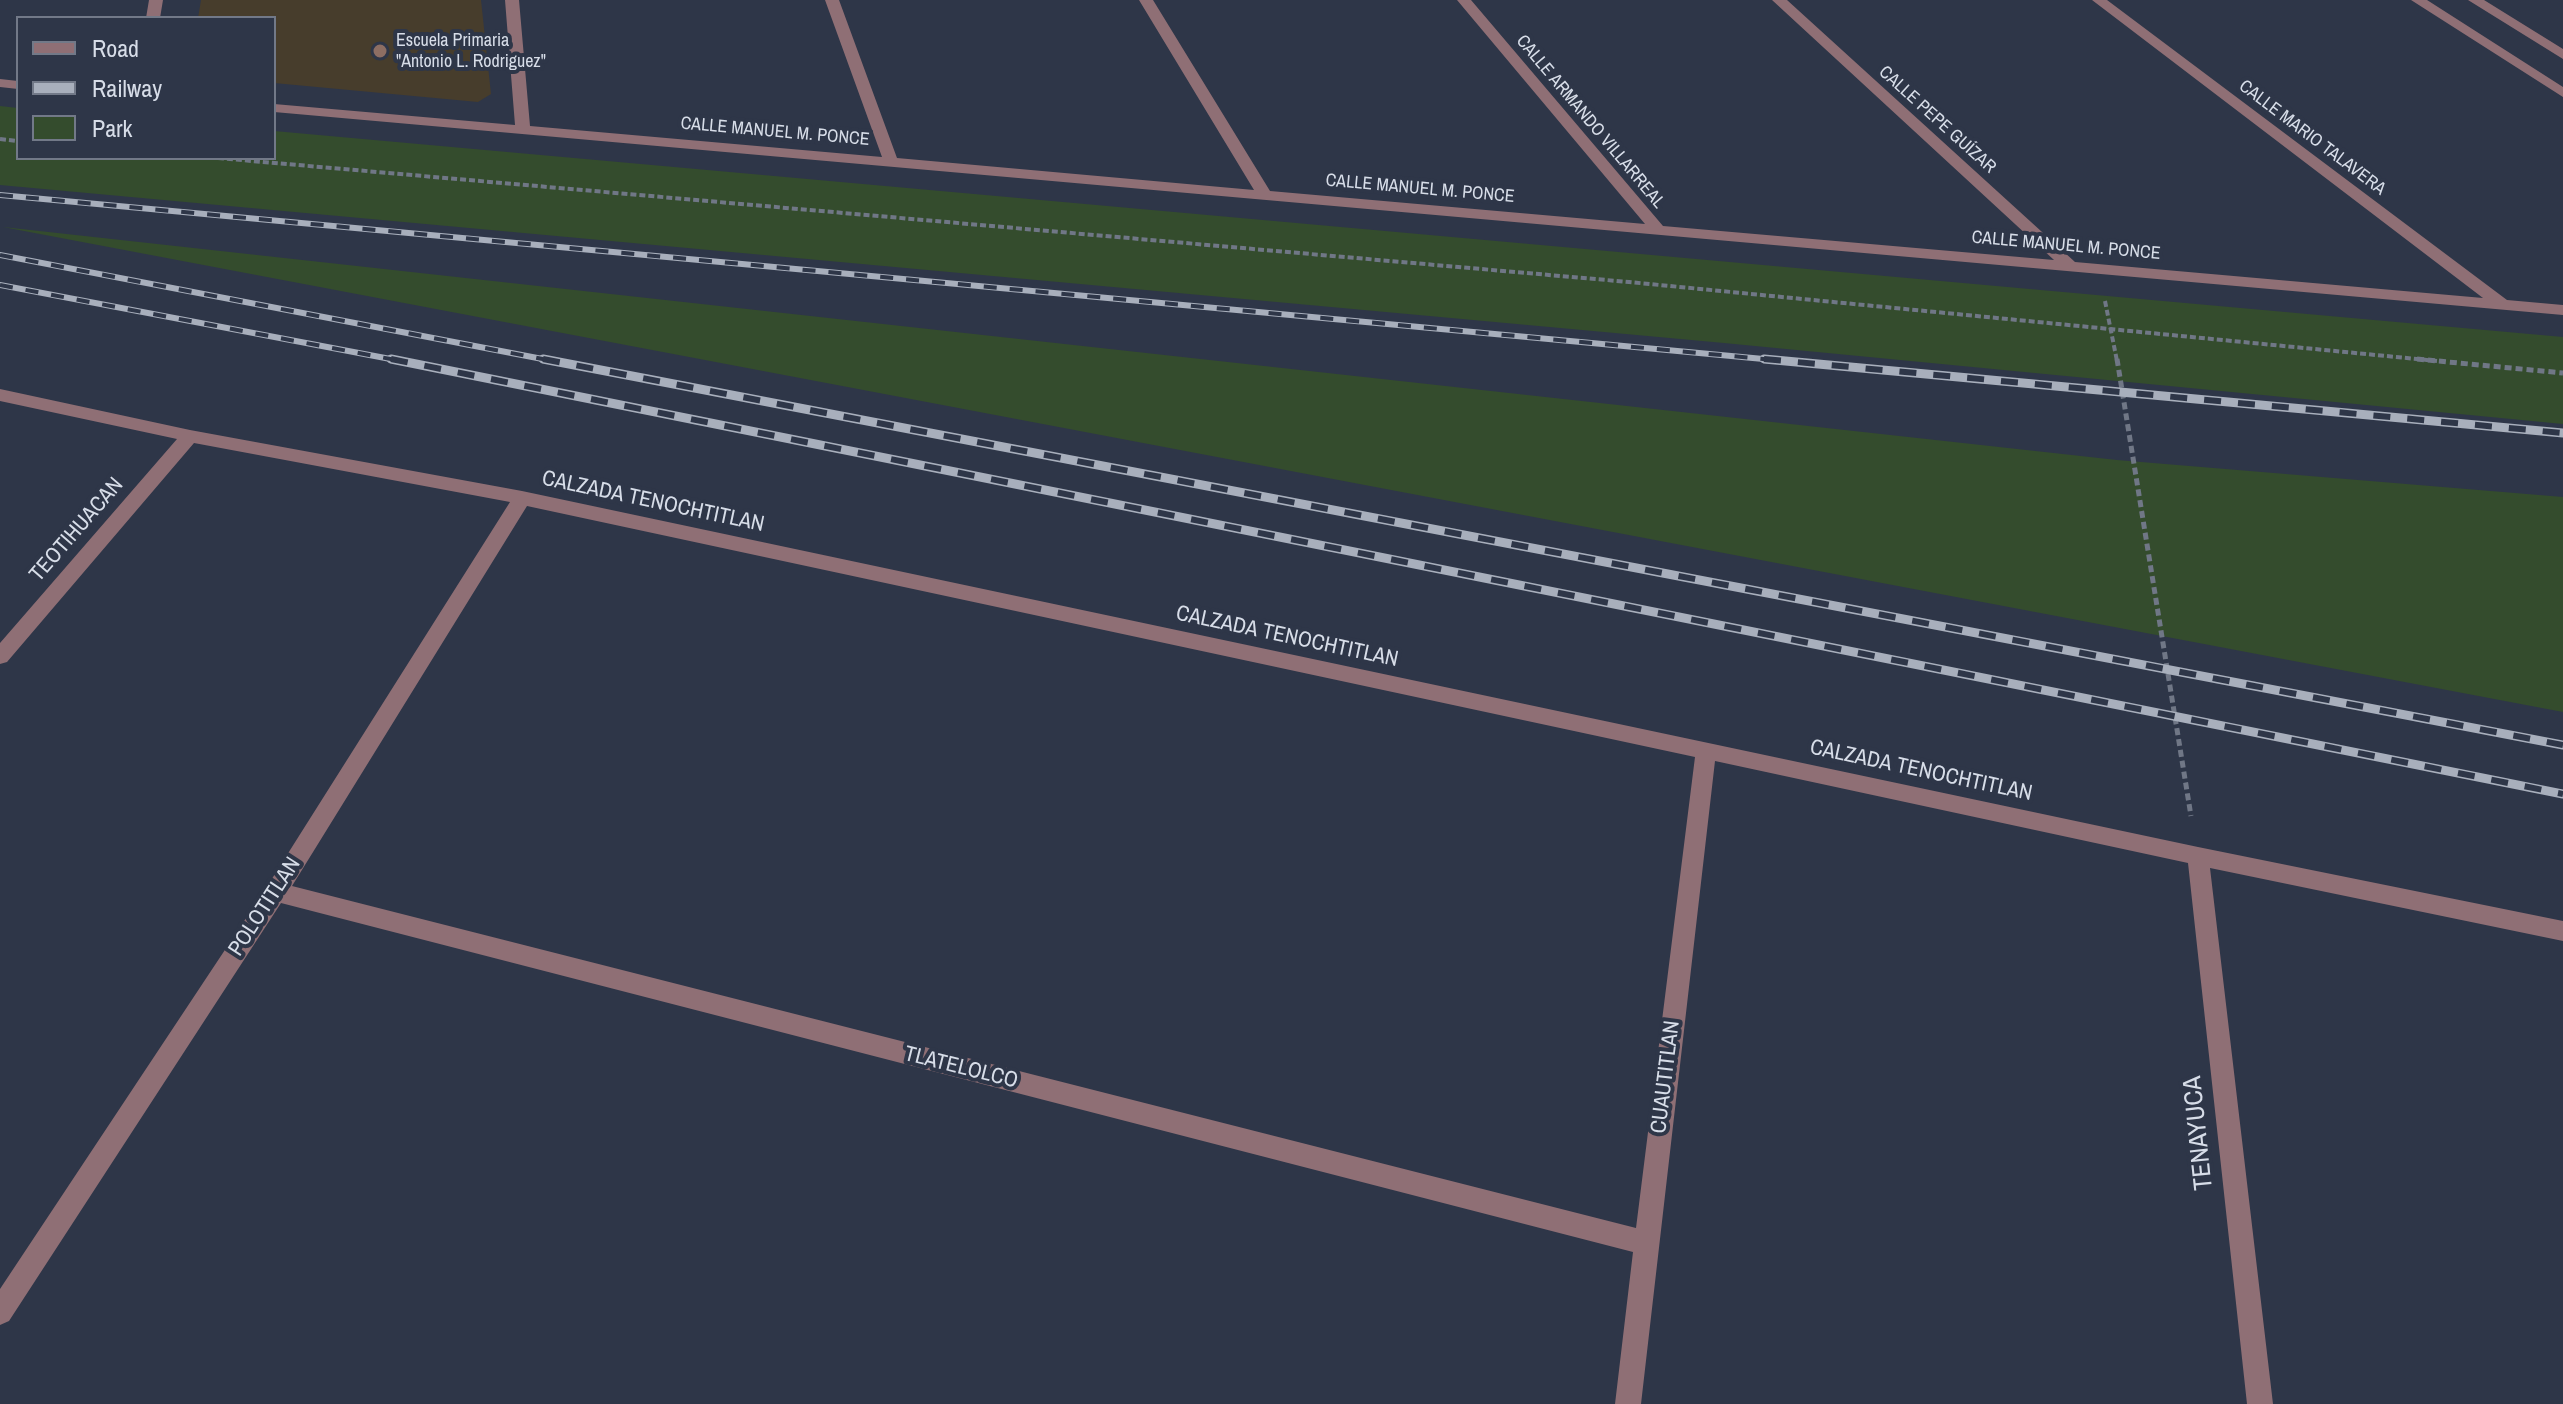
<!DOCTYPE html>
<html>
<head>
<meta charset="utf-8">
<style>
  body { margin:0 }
  #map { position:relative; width:2563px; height:1404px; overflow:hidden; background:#2e3648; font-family:"Archivo Narrow",sans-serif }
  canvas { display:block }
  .legend { position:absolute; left:16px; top:16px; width:260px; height:144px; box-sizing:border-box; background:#2e3648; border:2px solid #727988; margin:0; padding:10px 14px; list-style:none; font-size:24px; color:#d7dde8 }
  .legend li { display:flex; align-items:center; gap:16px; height:40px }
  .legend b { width:40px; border:2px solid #727988 }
</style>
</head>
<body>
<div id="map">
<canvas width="2563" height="1404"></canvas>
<ul class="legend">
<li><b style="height:10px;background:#8f6f75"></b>Road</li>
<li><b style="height:10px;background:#a8afbc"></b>Railway</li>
<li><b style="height:22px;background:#344c2d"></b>Park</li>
</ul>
</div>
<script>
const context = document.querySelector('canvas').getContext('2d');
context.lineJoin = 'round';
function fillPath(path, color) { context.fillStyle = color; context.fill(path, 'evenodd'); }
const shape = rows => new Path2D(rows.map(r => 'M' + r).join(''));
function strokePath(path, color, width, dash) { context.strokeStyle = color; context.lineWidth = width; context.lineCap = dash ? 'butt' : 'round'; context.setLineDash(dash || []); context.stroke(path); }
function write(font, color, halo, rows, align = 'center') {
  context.font = font + ' "Archivo Narrow",sans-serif'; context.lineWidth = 8; context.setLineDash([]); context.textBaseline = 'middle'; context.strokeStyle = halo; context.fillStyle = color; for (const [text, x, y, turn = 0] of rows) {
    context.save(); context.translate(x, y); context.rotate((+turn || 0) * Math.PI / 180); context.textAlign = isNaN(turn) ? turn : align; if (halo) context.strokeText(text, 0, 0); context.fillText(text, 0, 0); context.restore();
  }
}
const education = shape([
  [201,0,481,0,491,94,478,102,274,83,274,18,198,18]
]);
const green = shape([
  [0,106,18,108,18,158,274,158,274,131,2563,337,2563,424,1724,343,0,185],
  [3,227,2117,460,2563,497,2563,712]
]);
const pathFar1 = shape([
  [0,139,18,141],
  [218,158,1629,282,2437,361],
  [2105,301,2117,361]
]);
const path = shape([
  [2117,359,2191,816],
  [2417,359,2563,373]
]);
const minor = shape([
  [149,0,163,0,160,18,146,18,149,0],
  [505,0,519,0,530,126,882,157,825,0,839,0,897,158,1254,190,1139,0,1153,0,1270,191,1645,224,1457,0,1471,0,1663,226,2054,260,1772,0,1787,0,2075,262,2483,298,2092,0,2107,0,2507,300,2563,305,2563,315,274,112,274,104,515,125,505,0],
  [2411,0,2427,0,2563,87,2563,97,2411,0],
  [2468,0,2484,0,2563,49,2563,59,2468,0],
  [0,79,18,81,18,89,0,87,0,79],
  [0,389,190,430,522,491,2198,847,2563,921,2563,941,2210,868,2273,1404,2247,1404,2188,863,1715,761,1641,1404,1615,1404,1633,1252,281,903,9,1321,0,1325,0,1289,268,885,510,502,194,443,7,662,0,664,0,643,177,439,0,401,0,389],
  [527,506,1695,757,1636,1228,292,886,527,506]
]);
const railFar1 = shape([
  [0,195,1785,361],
  [0,255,553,361],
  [0,285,401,361]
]);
const rail = shape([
  [391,359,2563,794],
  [543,359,2563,745],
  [1764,359,2563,433]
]);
const markers = [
  [380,51,8,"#8d6e63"]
];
const farPoinames = [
  ["Escuela Primaria",396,41],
  ["\"Antonio L. Rodriguez\"",396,62]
];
const farStreetnames = [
  ["CALLE PEPE GUÍZAR",1937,120,42],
  ["CALLE ARMANDO VILLARREAL",1590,122,50],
  ["CALLE MANUEL M. PONCE",775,132,5],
  ["CALLE MARIO TALAVERA",2312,138,37],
  ["CALLE MANUEL M. PONCE",1420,189,5],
  ["CALLE MANUEL M. PONCE",2066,246,5]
];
const streetNames = [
  ["CALZADA TENOCHTITLAN",653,502,12],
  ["TEOTIHUACAN",77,530,-49],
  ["CALZADA TENOCHTITLAN",1287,637,12],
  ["CALZADA TENOCHTITLAN",1921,771,12],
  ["POLOTITLAN",265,907,-57],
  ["TLATELOLCO",961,1068,14],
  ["CUAUTITLAN",1666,1077,-83]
];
const nearStreetnames = [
  ["TENAYUCA",2199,1133,-96]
];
fillPath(education, '#473d2c');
fillPath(green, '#344c2d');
strokePath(pathFar1, '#707786', 4, [6, 3]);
strokePath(path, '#707786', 5, [7, 4]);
fillPath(minor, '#8f6f75');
strokePath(railFar1, '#a8afbc', 6);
strokePath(rail, '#a8afbc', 9);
strokePath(railFar1, '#2e3648', 4, [13]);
strokePath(rail, '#2e3648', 6, [17]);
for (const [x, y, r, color] of markers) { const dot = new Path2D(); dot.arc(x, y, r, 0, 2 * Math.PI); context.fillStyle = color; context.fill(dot); strokePath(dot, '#2e3648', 3); }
write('18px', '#d7dde8', '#2e3648', farPoinames, 'left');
write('18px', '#d7dde8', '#2e3648', farStreetnames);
write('22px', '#d7dde8', '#2e3648', streetNames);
write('26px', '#d7dde8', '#2e3648', nearStreetnames);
</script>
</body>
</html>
